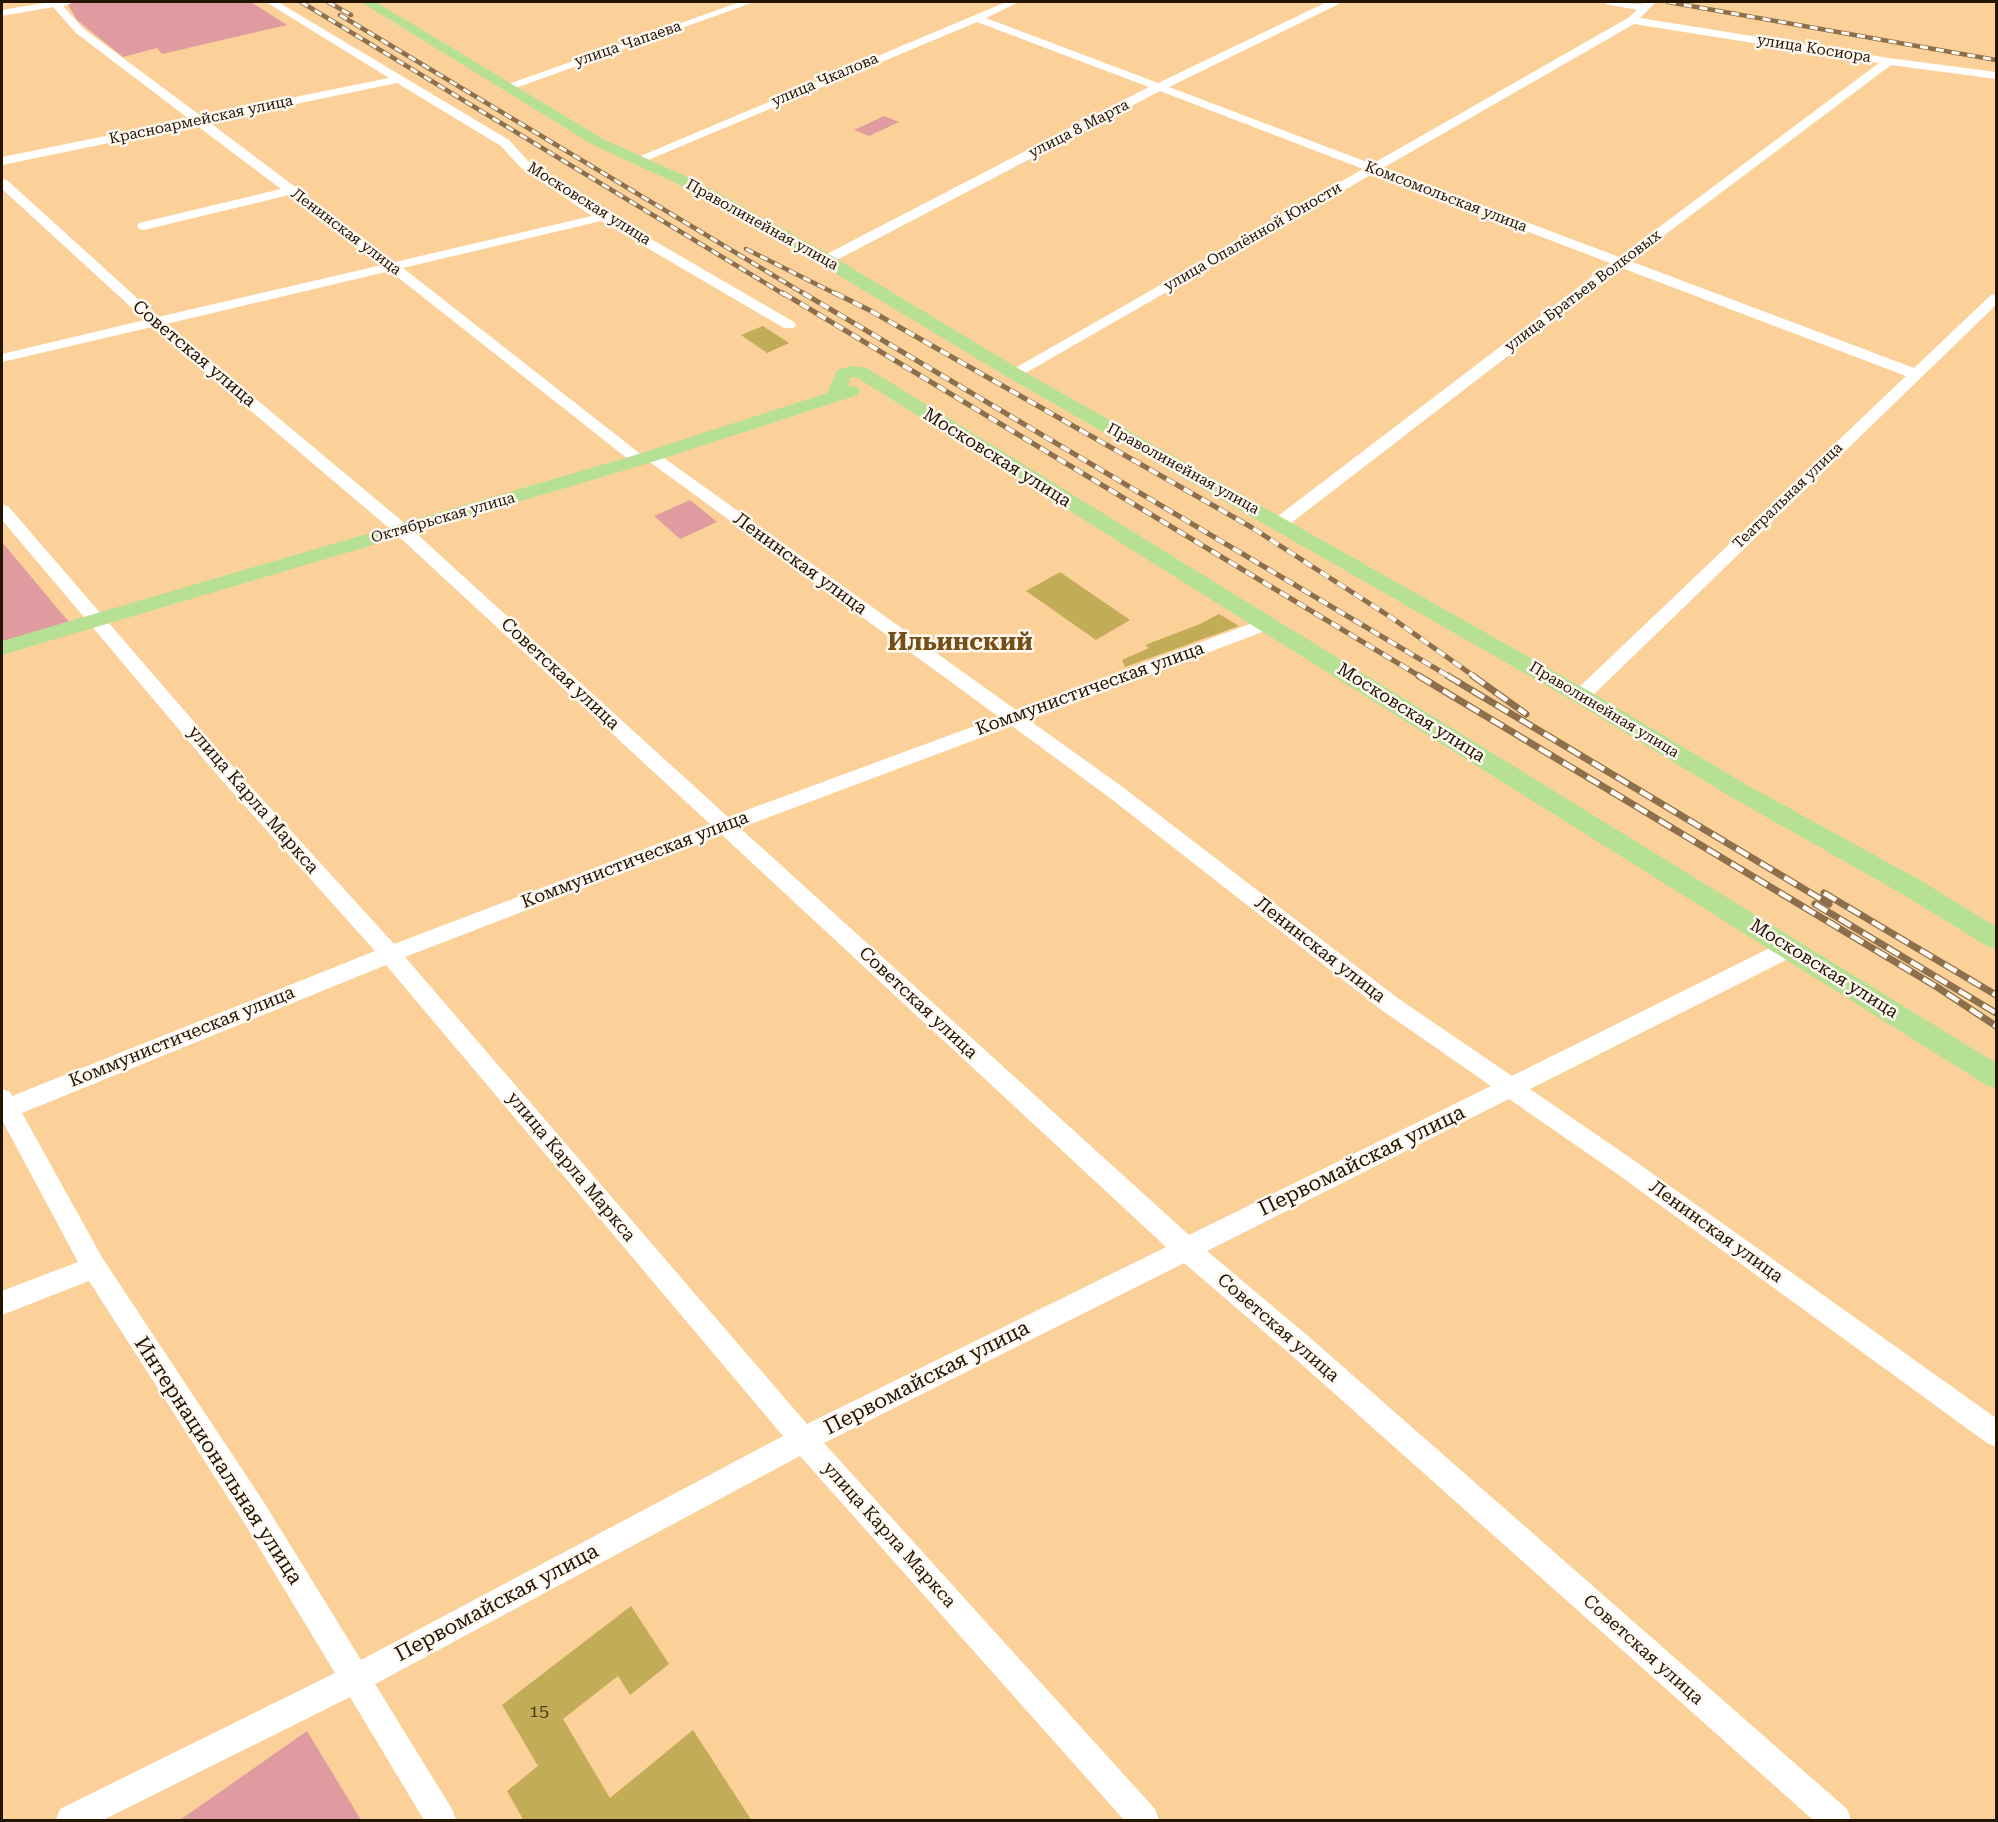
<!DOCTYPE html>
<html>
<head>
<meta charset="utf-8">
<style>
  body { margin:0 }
  #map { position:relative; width:1998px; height:1822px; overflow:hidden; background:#fcd199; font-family:"Roboto Serif",serif }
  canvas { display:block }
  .frame { position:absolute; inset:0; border:3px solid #231400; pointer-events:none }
</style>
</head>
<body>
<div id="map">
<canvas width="1998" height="1822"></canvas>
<div class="frame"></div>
</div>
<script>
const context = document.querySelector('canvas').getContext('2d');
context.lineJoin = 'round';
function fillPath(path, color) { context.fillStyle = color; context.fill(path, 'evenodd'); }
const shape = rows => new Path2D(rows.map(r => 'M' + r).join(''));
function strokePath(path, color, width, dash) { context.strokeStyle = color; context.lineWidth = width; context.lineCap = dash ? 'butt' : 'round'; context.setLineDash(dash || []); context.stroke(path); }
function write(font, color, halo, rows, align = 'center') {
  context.font = font + ' "Roboto Serif",serif'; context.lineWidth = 5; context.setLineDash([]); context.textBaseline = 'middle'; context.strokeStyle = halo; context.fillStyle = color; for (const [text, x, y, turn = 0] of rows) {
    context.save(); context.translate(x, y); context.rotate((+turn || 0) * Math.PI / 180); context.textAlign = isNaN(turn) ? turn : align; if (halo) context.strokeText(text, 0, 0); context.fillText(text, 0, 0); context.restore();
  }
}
const green = shape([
  [73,2,251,2,287,25,162,54,157,48,123,57,77,20,67,3],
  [884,116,899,122,869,136,854,130],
  [690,500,717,522,680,539,654,516],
  [2,542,69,622,2,642],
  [307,1731,361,1820,180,1820]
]);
const building = shape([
  [763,326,789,343,767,353,741,335],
  [1060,572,1130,620,1096,640,1026,591],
  [1219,614,1239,626,1125,667,1122,660,1149,648,1145,645,1200,624],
  [631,1606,669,1664,630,1695,618,1676,563,1719,610,1798,693,1730,752,1821,524,1821,507,1791,538,1766,502,1705]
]);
const minor = shape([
  [50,2,71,2,70,4,63,6,84,29,201,116,389,78,266,2,278,2,509,140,528,161,608,214,794,322,796,325,794,328,784,328,601,221,403,268,643,456,651,451,657,453,1016,710,1261,620,1273,620,1276,624,1273,628,1029,720,1124,788,1399,999,1512,1076,1782,942,1790,940,1798,942,1801,948,1798,954,1530,1089,1632,1159,1996,1418,1996,1447,1987,1443,1616,1173,1509,1099,1207,1251,1308,1336,1847,1809,1851,1820,1813,1820,1290,1354,1184,1263,824,1443,1155,1809,1159,1820,1124,1820,800,1456,375,1684,452,1809,456,1820,424,1820,350,1697,103,1820,56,1820,60,1809,335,1673,245,1524,89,1281,2,1315,2,1291,78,1262,2,1120,2,1089,10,1092,12,1096,375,951,219,777,2,520,2,505,8,506,233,767,394,944,710,824,396,534,152,327,2,362,2,354,145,320,2,189,2,179,7,180,158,317,382,265,289,195,144,230,139,229,137,226,139,223,281,189,196,125,2,165,2,157,189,119,76,33,53,7,2,16,2,10,50,2],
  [397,83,501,146,520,167,592,216,395,262,209,122,397,83],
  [390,271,633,463,639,465,647,460,999,717,728,817,408,526,166,324,390,271],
  [1012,726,1110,798,1383,1011,1491,1086,1189,1235,740,828,1012,726],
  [722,835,1166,1247,807,1424,405,957,722,835],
  [386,965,783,1436,361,1660,265,1504,103,1259,22,1113,386,965],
  [740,2,754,2,510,90,506,91,500,87,740,2],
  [1006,2,1019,2,986,18,1158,83,1327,2,1340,2,1339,4,1169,87,1372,164,1628,18,1637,10,1606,4,1605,2,1642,4,1645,2,1656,2,1640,18,1889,58,1996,72,1996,79,1891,65,1630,261,1914,368,1991,295,1996,294,1996,305,1588,700,1581,702,1574,700,1572,696,1574,692,1906,376,1622,268,1286,527,1280,528,1272,523,1274,519,1610,263,1374,173,1015,379,1007,374,1010,371,1363,169,1160,91,831,263,821,263,819,260,821,257,1149,87,977,22,641,163,637,164,631,160,1006,2],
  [1634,24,1879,63,1619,257,1383,168,1634,24]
]);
const major = shape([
  [361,2,376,2,603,139,692,179,832,256,1021,370,1589,691,1747,785,1920,880,1996,927,1996,949,1987,946,1902,894,1731,797,1573,701,1009,378,820,264,680,185,593,145,361,2],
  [852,366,867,368,1996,1063,1996,1088,1986,1085,856,377,851,377,848,386,858,387,860,391,858,395,646,464,2,655,2,641,632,456,827,393,837,370,852,366]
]);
const railFar2 = shape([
  [301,2,785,295],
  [328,2,351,15],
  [1668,2,1996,60],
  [340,15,806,295],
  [746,249,838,295]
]);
const railFar1 = shape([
  [783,293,1421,677],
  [803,293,1450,677],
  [835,293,871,311,1251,527,1392,618,1475,677]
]);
const rail = shape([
  [1419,676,1937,987,1996,1026],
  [1448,676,1829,904],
  [1473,676,1526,714],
  [1824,893,1996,995],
  [1815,904,1996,1013]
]);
const farStreetnames = [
  ["улица Чапаева",628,44,-19],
  ["улица Косиора",1814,49,9],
  ["улица Чкалова",825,80,-23],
  ["Красноармейская улица",201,120,-12],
  ["улица 8 Марта",1079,129,-27],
  ["Комсомольская улица",1446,197,21],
  ["Московская улица",589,204,32],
  ["Праволинейная улица",762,225,29],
  ["Ленинская улица",346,232,37],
  ["улица Опалённой Юности",1253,237,-30],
  ["улица Братьев Волковых",1583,291,-37],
  ["Праволинейная улица",1183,469,29],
  ["Театральная улица",1788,496,-44],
  ["Октябрьская улица",443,518,-16],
  ["Праволинейная улица",1604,710,31]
];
const streetNames = [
  ["Советская улица",194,354,40],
  ["Московская улица",997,458,32],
  ["Ленинская улица",800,564,36],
  ["Советская улица",560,674,43],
  ["Коммунистическая улица",1090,689,-20],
  ["Московская улица",1411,713,32],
  ["улица Карла Маркса",253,800,49],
  ["Коммунистическая улица",635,860,-21],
  ["Ленинская улица",1320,950,38],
  ["Московская улица",1824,969,32],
  ["Советская улица",918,1003,43],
  ["Коммунистическая улица",182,1037,-22],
  ["улица Карла Маркса",571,1167,50],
  ["Ленинская улица",1716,1232,36],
  ["Советская улица",1278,1328,41],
  ["улица Карла Маркса",889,1535,48],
  ["Советская улица",1643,1650,42]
];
const nearNumbernames = [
  ["15",539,1712]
];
const nearStreetnames = [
  ["Первомайская улица",1362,1161,-26],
  ["Первомайская улица",927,1378,-27],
  ["Интернациональная улица",218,1461,57],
  ["Первомайская улица",497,1603,-28]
];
const districtNames = [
  ["Ильинский",960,643]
];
fillPath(green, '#df9ba0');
fillPath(building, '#c3ac58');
fillPath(minor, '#fff');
fillPath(major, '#b6e194');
strokePath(railFar2, '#8d704b', 4.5);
strokePath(railFar1, '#8d704b', 5);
strokePath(rail, '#8d704b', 7);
strokePath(railFar2, '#fff9f2', 3, [8]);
strokePath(railFar1, '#fff9f2', 4, [10]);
strokePath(rail, '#fff9f2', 4.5, [14]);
write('15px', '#231400', '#fff9f2', farStreetnames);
write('18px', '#231400', '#fff9f2', streetNames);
write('18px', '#4b3a16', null, nearNumbernames);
write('21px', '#231400', '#fff9f2', nearStreetnames);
write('bold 24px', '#745016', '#fff9f2', districtNames);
</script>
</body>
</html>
